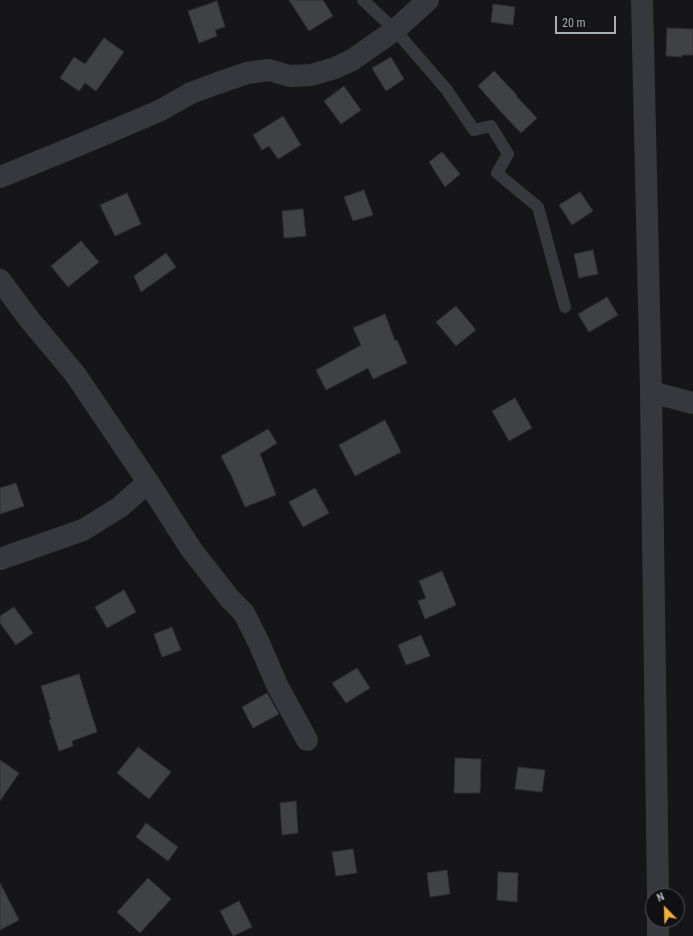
<!DOCTYPE html>
<html>
<head>
<meta charset="utf-8">
<style>
  body { margin:0 }
  #map { position:relative; width:693px; height:936px; overflow:hidden; background:#161618; font-family:"Roboto Condensed",sans-serif }
  canvas { display:block }
  .north { position:absolute; left:645px; top:888px; width:40px; height:40px; box-sizing:border-box; background:#111113; border:1px solid #4d4f55; border-radius:50%; rotate:337deg; font-size:11px; font-weight:700; line-height:16px; text-align:center; color:#a8adb8 }
  .north::after { content:''; display:block; margin:auto; width:14px; height:18px; background:#f2b134; clip-path:polygon(50% 0,100% 100%,50% 72%,0 100%) }
  .scale { position:absolute; left:555px; top:16px; width:61px; height:18px; box-sizing:border-box; border:2px solid #a8adb8; border-top:0; padding-left:5px; font-size:12px; line-height:14px; white-space:nowrap; color:#a8adb8; -webkit-text-stroke:3px #111113; paint-order:stroke }
</style>
</head>
<body>
<div id="map">
<canvas width="693" height="936"></canvas>
<div class="north">N</div>
<div class="scale">20 m</div>
</div>
<script>
const context = document.querySelector('canvas').getContext('2d');
context.lineJoin = 'round';
function fillPath(path, color) { context.fillStyle = color; context.fill(path, 'evenodd'); }
const shape = rows => new Path2D(rows.map(r => 'M' + r).join(''));
function strokePath(path, color, width, dash) { context.strokeStyle = color; context.lineWidth = width; context.lineCap = dash ? 'butt' : 'round'; context.setLineDash(dash || []); context.stroke(path); }
const building = shape([
  [289,0,323,0,333,16,309,31,289,0],
  [217,1,225,27,215,30,217,36,199,43,188,11,217,1],
  [493,4,515,7,513,25,491,22,493,4],
  [667,28,693,29,693,55,682,55,682,57,666,56,667,28],
  [104,38,124,52,96,91,85,83,79,91,60,78,74,57,85,64,104,38],
  [391,57,404,79,386,91,372,68,391,57],
  [494,71,517,95,516,96,537,118,521,133,502,113,478,86,494,71],
  [344,86,361,110,341,124,324,101,344,86],
  [283,116,301,145,278,159,269,146,262,150,253,135,283,116],
  [442,152,460,174,445,187,429,162,442,152],
  [364,190,373,215,353,221,344,197,364,190],
  [580,192,593,211,572,225,559,205,580,192],
  [127,193,141,224,115,236,100,205,127,193],
  [303,209,306,236,284,238,282,211,303,209],
  [81,241,99,262,68,287,51,266,81,241],
  [593,250,598,274,579,278,574,254,593,250],
  [166,253,176,267,141,292,134,276,166,253],
  [607,297,618,315,589,332,578,314,607,297],
  [456,306,476,330,456,346,436,322,456,306],
  [385,314,395,341,397,340,407,363,373,379,368,368,326,390,316,370,361,345,353,328,385,314],
  [515,398,532,428,509,441,492,411,515,398],
  [385,420,401,452,355,476,339,445,385,420],
  [268,429,277,443,260,454,276,495,245,507,232,477,221,456,268,429],
  [16,483,24,506,0,514,0,488,16,483],
  [315,488,329,513,303,527,289,502,315,488],
  [442,571,456,605,425,619,418,601,426,598,419,581,442,571],
  [124,590,136,612,107,628,95,607,124,590],
  [14,607,33,633,16,645,0,623,0,616,14,607],
  [172,627,181,650,162,657,154,634,172,627],
  [421,635,430,656,406,665,398,645,421,635],
  [357,668,370,688,346,703,332,683,357,668],
  [79,674,97,732,72,741,73,746,59,751,49,720,51,720,41,686,79,674],
  [267,693,279,714,253,728,242,707,267,693],
  [138,747,171,772,149,799,117,773,138,747],
  [455,758,481,759,480,793,454,793,455,758],
  [0,760,19,773,0,801,0,760],
  [518,767,545,770,542,792,515,789,518,767],
  [296,801,298,833,282,835,280,803,296,801],
  [146,823,178,847,168,861,136,837,146,823],
  [353,849,357,873,336,876,332,852,353,849],
  [447,870,450,894,430,897,427,873,447,870],
  [498,872,518,873,517,902,497,900,498,872],
  [148,878,171,899,140,933,117,912,148,878],
  [0,883,19,920,0,930,0,883],
  [239,901,252,927,233,936,220,911,239,901]
]);
const service = shape([
  [363,0,395,30,446,89,474,130,491,126,508,154,497,173,538,207,565,307]
]);
const minor = shape([
  [642,0,651,392,658,896],
  [0,177,79,145,159,111,191,93,218,83,247,73,269,70,290,76,311,75,335,68,352,60,395,30,428,0],
  [0,280,29,319,75,374,148,482,191,549,230,599,244,613,259,643,277,685,307,740],
  [651,392,693,403],
  [0,559,83,530,120,507,148,482],
  [658,920,658,936]
]);
fillPath(building, '#404145');
strokePath(building, '#303034', 1);
strokePath(service, '#37383d', 12);
strokePath(minor, '#37383d', 22);
</script>
</body>
</html>
